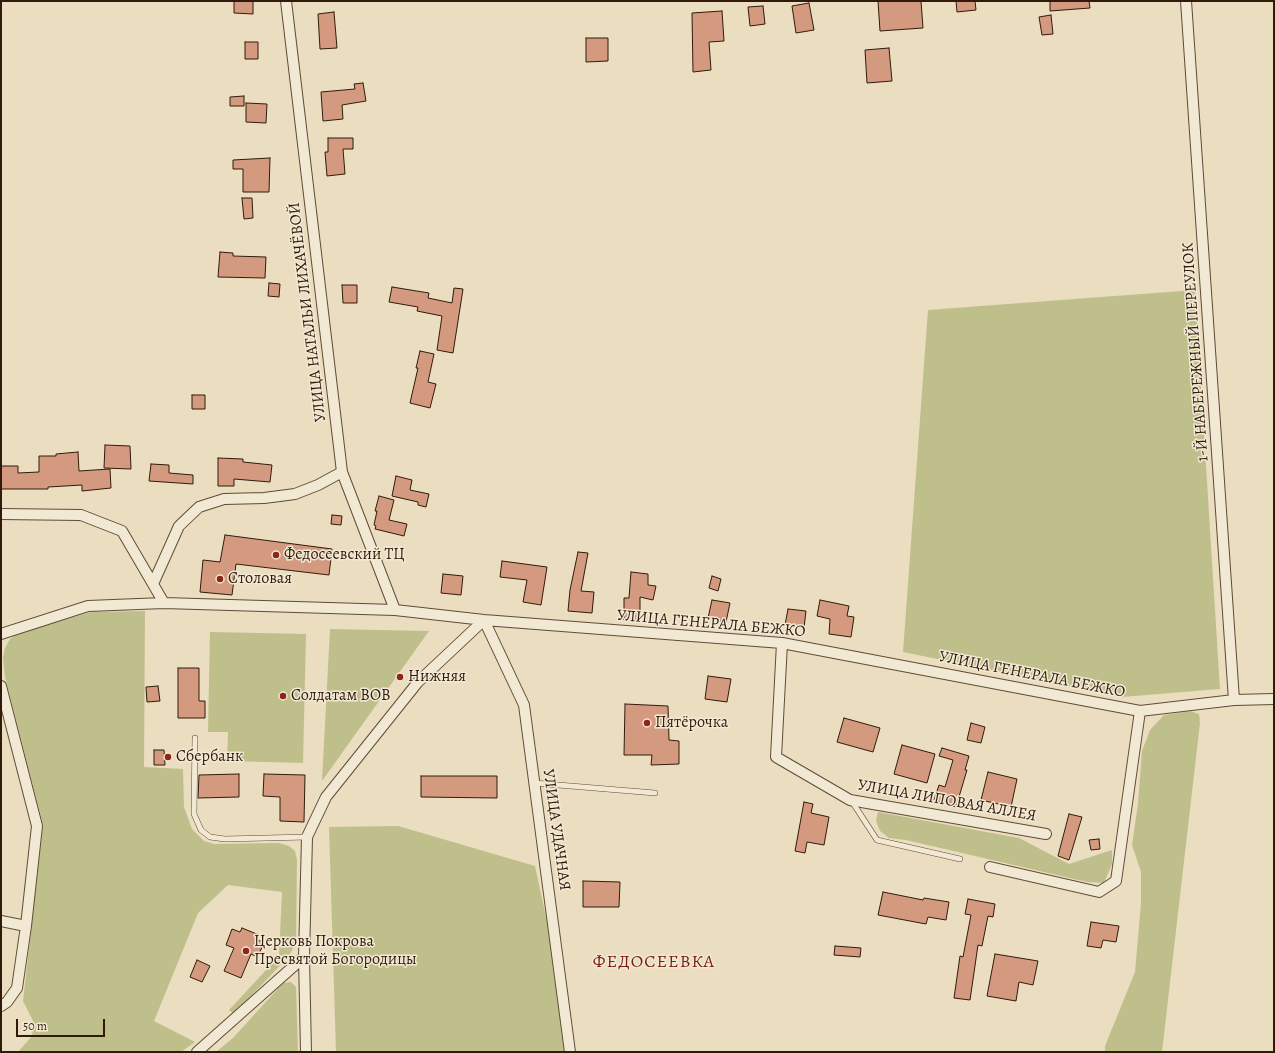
<!DOCTYPE html>
<html>
<head>
<meta charset="utf-8">
<style>
  body { margin:0 }
  #map { position:relative; width:1275px; height:1053px; overflow:hidden; background:#ebddbf; font-family:Alegreya,serif }
  canvas { display:block }
  .frame { position:absolute; inset:0; border:2px solid #311a0b; pointer-events:none }
  .scale { position:absolute; left:16px; top:1019px; width:89px; height:18px; box-sizing:border-box; border:2px solid #311a0b; border-top:0; padding-left:5px; font-size:12px; line-height:14px; white-space:nowrap; color:#311a0b; -webkit-text-stroke:3px #f2e9d5; paint-order:stroke }
</style>
</head>
<body>
<div id="map">
<canvas width="1275" height="1053"></canvas>
<div class="frame"></div>
<div class="scale">50 m</div>
</div>
<script>
const context = document.querySelector('canvas').getContext('2d');
context.lineJoin = 'round';
function fillPath(path, color) { context.fillStyle = color; context.fill(path, 'evenodd'); }
const shape = rows => new Path2D(rows.map(r => 'M' + r).join(''));
function strokePath(path, color, width, dash) { context.strokeStyle = color; context.lineWidth = width; context.lineCap = dash ? 'butt' : 'round'; context.setLineDash(dash || []); context.stroke(path); }
function write(font, color, halo, rows, align = 'center') {
  context.font = font + ' Alegreya,serif'; context.lineWidth = 3; context.setLineDash([]); context.textBaseline = 'middle'; context.strokeStyle = halo; context.fillStyle = color; for (const [text, x, y, turn = 0] of rows) {
    context.save(); context.translate(x, y); context.rotate((+turn || 0) * Math.PI / 180); context.textAlign = isNaN(turn) ? turn : align; if (halo) context.strokeText(text, 0, 0); context.fillText(text, 0, 0); context.restore();
  }
}
const green = shape([
  [1195,290,1220,689,1122,697,903,652,928,310],
  [145,611,144,767,183,769,184,807,192,829,204,841,214,844,279,843,289,846,295,851,297,860,296,942,289,956,234,1014,229,1010,279,956,282,892,228,885,198,913,154,1021,195,1042,181,1052,18,1052,32,1036,34,1023,23,1001,43,825,5,677,3,658,5,648,10,639,17,634,91,612],
  [330,629,429,631,322,781],
  [210,632,306,634,303,763,227,761,228,732,208,732],
  [1190,711,1199,714,1200,723,1162,1052,1105,1052,1105,1046,1135,972,1141,903,1141,872,1132,845,1138,803,1142,751,1150,730,1164,715],
  [878,812,1019,838,1069,864,1112,850,1112,864,1104,883,1087,882,906,840,889,838,880,831,876,821],
  [398,826,535,866,575,1052,336,1052,329,827],
  [291,982,296,987,298,1052,216,1052,233,1038,283,983]
]);
const building = shape([
  [234,1,253,1,253,14,234,13,234,1],
  [878,1,921,1,923,28,880,31,878,1],
  [956,1,975,1,976,10,957,12,956,1],
  [1050,1,1089,1,1090,8,1050,11,1050,1],
  [809,3,814,30,796,33,792,6,809,3],
  [763,6,765,24,750,26,748,7,763,6],
  [722,11,724,41,709,42,711,70,693,72,692,13,722,11],
  [334,12,337,48,320,49,318,14,334,12],
  [1051,15,1053,34,1042,35,1039,17,1051,15],
  [586,38,608,38,608,61,586,62,586,38],
  [245,42,258,42,258,59,245,59,245,42],
  [889,48,892,81,867,83,865,50,889,48],
  [363,83,366,101,342,105,343,119,323,121,321,92,355,89,354,84,363,83],
  [244,96,244,106,230,106,230,97,244,96],
  [246,103,267,104,266,123,246,122,246,103],
  [328,138,353,138,353,149,343,149,345,174,327,176,325,152,328,152,328,138],
  [270,158,269,192,243,192,243,169,233,169,233,160,270,158],
  [242,198,252,198,253,218,244,219,242,198],
  [220,252,233,253,233,256,266,257,265,278,218,277,220,252],
  [269,283,280,284,279,297,268,296,269,283],
  [342,285,357,285,357,303,343,303,342,285],
  [392,287,429,293,428,298,452,303,454,288,463,289,453,353,437,350,442,316,417,311,418,307,389,302,392,287],
  [420,351,434,354,428,382,436,384,430,408,410,403,418,368,416,368,420,351],
  [192,395,205,395,205,409,192,409,192,395],
  [105,445,130,446,131,469,104,468,105,445],
  [78,452,79,471,110,469,111,488,82,491,82,485,48,487,48,489,1,489,1,466,18,466,18,473,39,472,39,456,56,456,56,454,78,452],
  [218,458,243,459,243,462,272,465,270,482,234,479,234,486,218,486,218,458],
  [151,464,169,465,169,473,193,475,193,484,149,481,151,464],
  [396,476,412,480,410,490,429,494,426,507,418,505,418,502,392,496,396,476],
  [379,496,394,500,389,520,407,524,404,536,375,529,376,526,374,525,377,511,375,511,379,496],
  [332,515,342,516,341,525,331,524,332,515],
  [225,535,332,549,329,575,236,564,232,595,200,592,203,560,220,562,225,535],
  [578,552,588,553,581,591,594,592,592,613,568,611,570,590,578,552],
  [502,561,547,567,541,605,523,602,527,580,500,577,502,561],
  [631,572,648,574,648,585,656,586,653,600,640,597,640,620,624,620,624,598,629,598,631,572],
  [443,574,463,576,461,595,441,593,443,574],
  [712,576,721,579,718,591,709,588,712,576],
  [712,600,730,603,726,622,708,618,712,600],
  [820,600,849,606,847,616,854,617,851,637,829,634,830,619,817,616,820,600],
  [788,609,806,611,804,628,785,625,788,609],
  [178,668,199,668,199,701,205,701,205,718,178,718,178,668],
  [708,676,731,679,727,702,705,699,708,676],
  [158,686,160,701,147,702,146,687,158,686],
  [625,704,668,706,669,740,679,741,679,764,651,765,652,755,624,755,625,704],
  [844,718,880,728,873,752,837,742,844,718],
  [971,723,985,727,981,743,967,740,971,723],
  [902,745,935,754,927,783,894,774,902,745],
  [942,748,969,756,965,770,967,770,956,807,934,800,939,785,945,787,953,760,939,756,942,748],
  [154,750,164,750,165,765,154,765,154,750],
  [988,772,1017,779,1011,807,981,800,988,772],
  [239,774,239,797,198,798,199,775,239,774],
  [264,774,305,775,304,822,280,821,280,797,263,796,264,774],
  [421,776,497,776,497,798,421,797,421,776],
  [804,802,813,804,811,813,829,817,824,845,807,842,805,853,795,851,804,802],
  [1069,814,1082,817,1069,860,1058,856,1069,814],
  [1099,839,1100,849,1091,850,1089,840,1099,839],
  [583,881,620,882,619,907,583,907,583,881],
  [883,892,923,900,924,898,949,902,946,920,928,917,926,924,878,915,883,892],
  [968,899,995,904,993,917,988,916,982,946,978,945,970,1000,954,998,960,956,963,957,971,915,965,914,968,899],
  [1091,922,1119,926,1116,942,1103,940,1101,948,1087,946,1091,922],
  [242,928,259,935,257,940,264,942,258,957,251,954,241,978,224,971,234,948,226,945,232,929,240,932,242,928],
  [835,946,861,948,860,957,834,955,835,946],
  [995,954,1038,961,1033,985,1019,982,1016,1001,987,996,995,954],
  [197,960,210,966,202,982,190,977,197,960]
]);
const service = shape([
  [195,738,194,814,201,830,210,837,225,839,307,837],
  [534,783,655,793],
  [851,800,877,840,960,859]
]);
const minor = shape([
  [286,1,342,472,395,610],
  [1186,1,1234,700],
  [1,514,81,515,122,531,164,603],
  [153,584,179,526,199,507,224,499,264,498,295,494,318,485,342,472],
  [1,634,88,606,164,603,395,610,484,620,782,643,1140,711,1234,700,1274,699],
  [782,643,776,757,850,800,1046,834],
  [1,686,37,826,26,926,17,988,7,1002,1,1006],
  [990,867,1099,892,1116,881,1140,711],
  [1,921,26,926],
  [197,1052,304,957],
  [306,1052,304,957,307,837,326,797,418,682,484,620,524,705,570,1052]
]);
const markers = [
  [276,555,4,"#8f2418"],
  [220,579,4,"#8f2418"],
  [400,677,4,"#8f2418"],
  [283,696,4,"#8f2418"],
  [647,723,4,"#8f2418"],
  [168,757,4,"#8f2418"],
  [246,951,4,"#8f2418"]
];
const streetNames = [
  ["УЛИЦА НАТАЛЬИ ЛИХАЧЁВОЙ",308,312,-97],
  ["1-Й НАБЕРЕЖНЫЙ ПЕРЕУЛОК",1196,352,-94],
  ["УЛИЦА ГЕНЕРАЛА БЕЖКО",711,624,5],
  ["УЛИЦА ГЕНЕРАЛА БЕЖКО",1032,675,11],
  ["УЛИЦА ЛИПОВАЯ АЛЛЕЯ",947,801,10],
  ["УЛИЦА УДАЧНАЯ",556,830,82]
];
const poiNames = [
  ["Федосеевский ТЦ",284,555],
  ["Столовая",228,579],
  ["Нижняя",408,677],
  ["Солдатам ВОВ",291,696],
  ["Пятёрочка",655,723],
  ["Сбербанк",176,757],
  ["Церковь Покрова",254,942],
  ["Пресвятой Богородицы",254,960]
];
const quarterNames = [
  ["ФЕДОСЕЕВКА",654,963]
];
fillPath(green, '#bfbf8c');
fillPath(building, '#d39a80');
strokePath(building, '#311a0b', 1);
strokePath(service, '#604b38', 6);
strokePath(minor, '#604b38', 12);
strokePath(service, '#f2e9d5', 5);
strokePath(minor, '#f2e9d5', 10);
for (const [x, y, r, color] of markers) { const dot = new Path2D(); dot.arc(x, y, r, 0, 2 * Math.PI); context.fillStyle = color; context.fill(dot); strokePath(dot, '#f2e9d5', 1.5); }
write('16px', '#311a0b', '#f2e9d5', streetNames);
write('16px', '#311a0b', '#f2e9d5', poiNames, 'left');
context.letterSpacing = '1px';
write('18px', '#7a1f14', '#f2e9d5', quarterNames);
context.letterSpacing = '0px';
</script>
</body>
</html>
